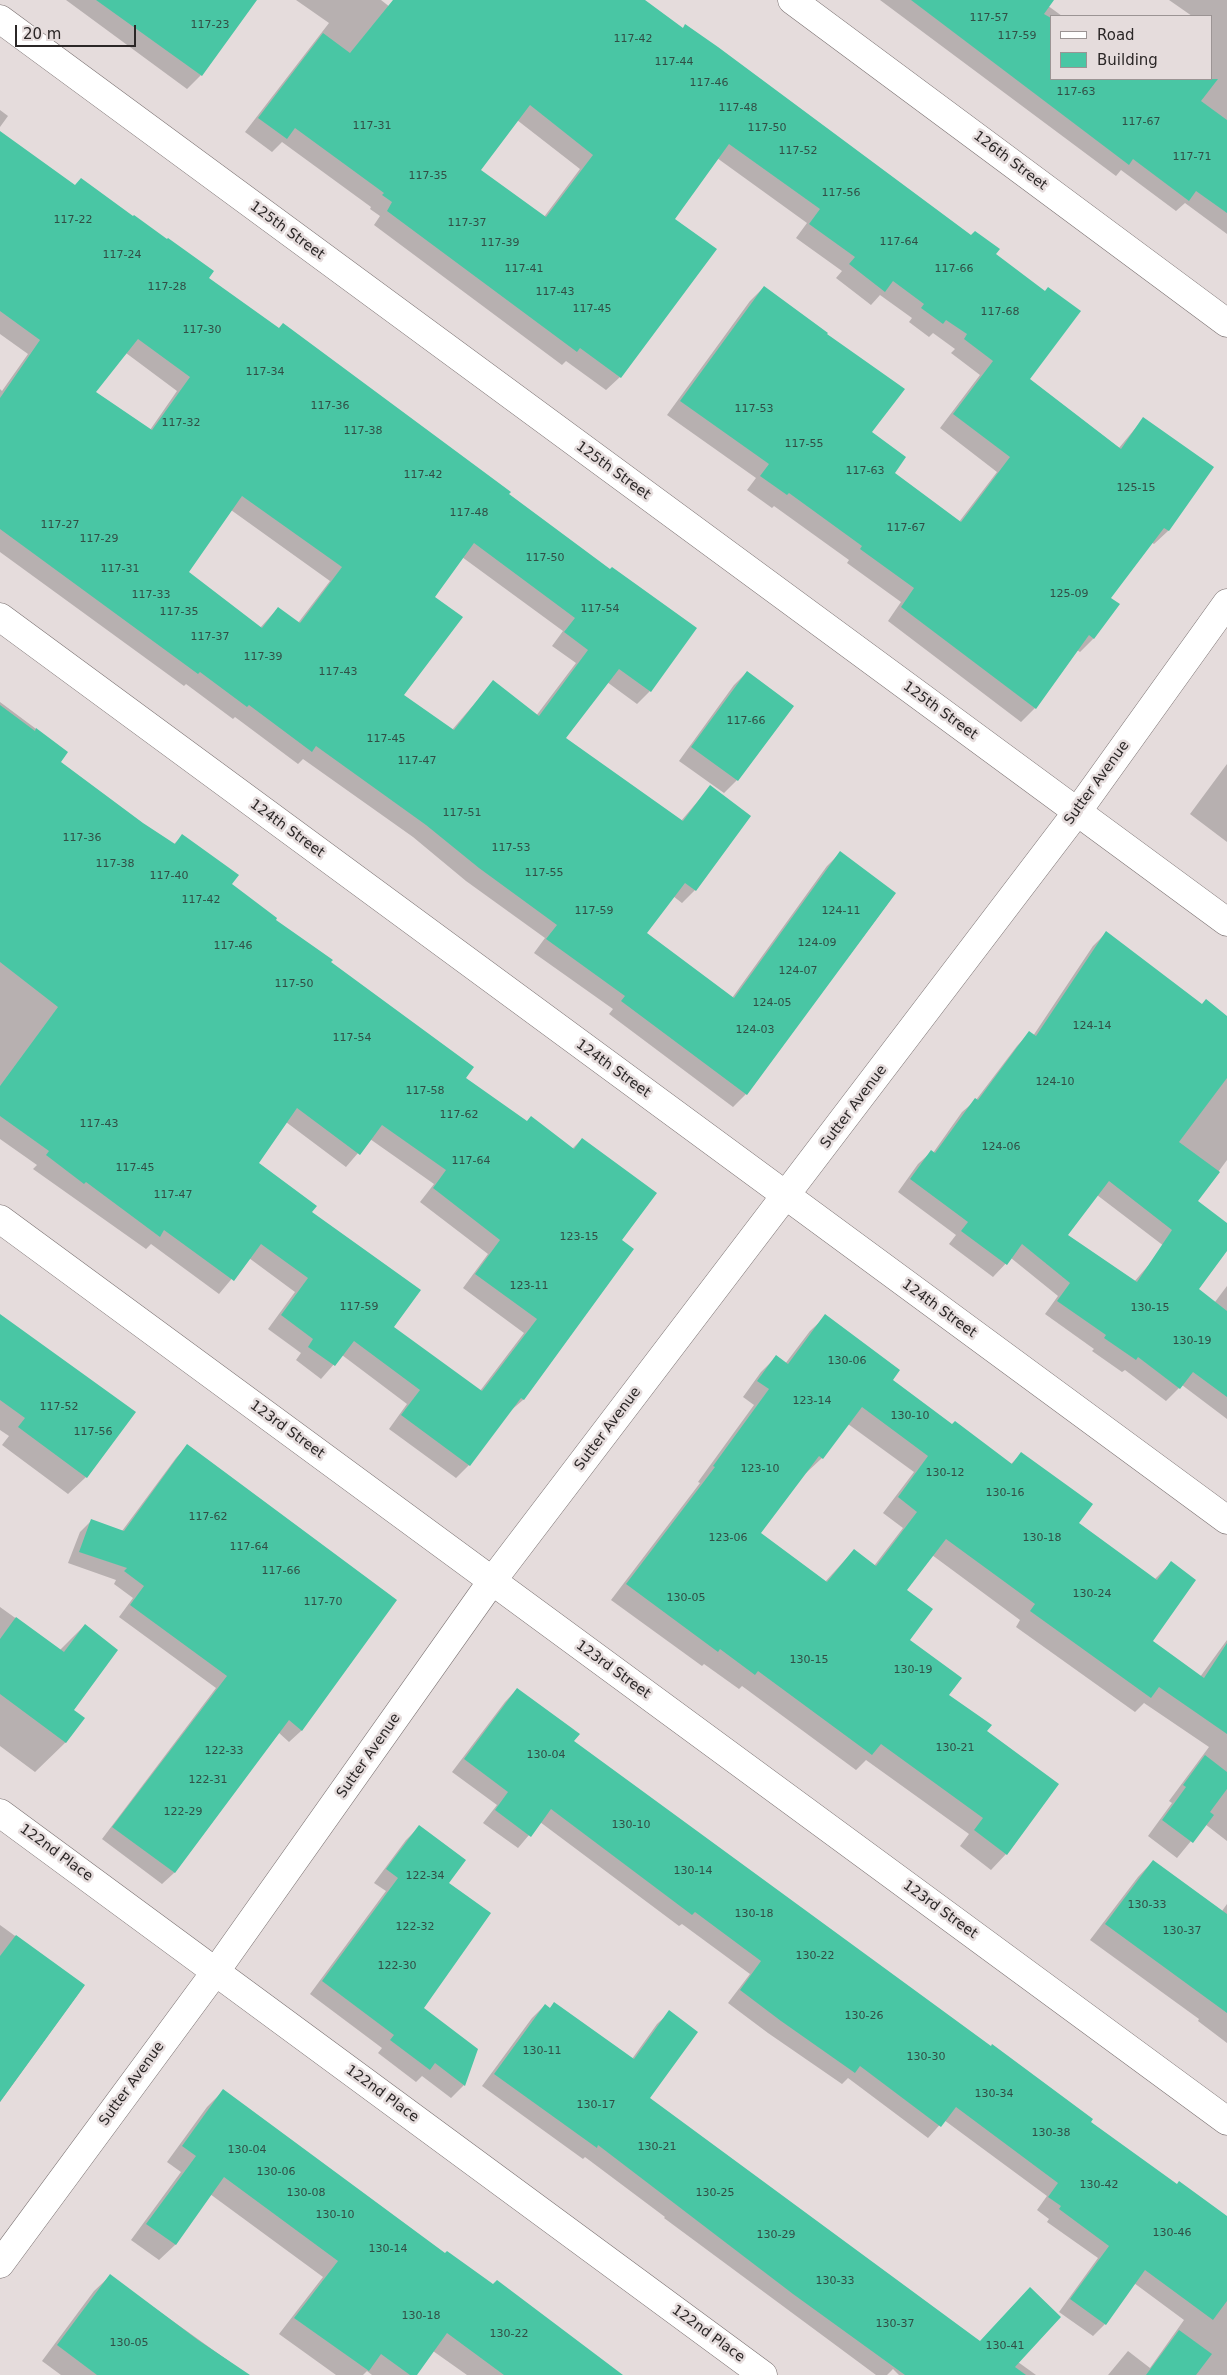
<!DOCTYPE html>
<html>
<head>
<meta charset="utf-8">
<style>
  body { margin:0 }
  #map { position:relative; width:1227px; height:2375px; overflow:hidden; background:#e5dcdc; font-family:"DejaVu Sans",sans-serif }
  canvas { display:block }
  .legend { position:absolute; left:1050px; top:15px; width:162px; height:65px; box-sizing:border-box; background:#e5dcdc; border:1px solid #9b9494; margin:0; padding:6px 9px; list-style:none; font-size:15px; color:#2b2727 }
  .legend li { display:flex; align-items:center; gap:10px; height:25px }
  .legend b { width:25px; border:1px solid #9b9494 }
  .scale { position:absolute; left:15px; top:25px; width:121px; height:22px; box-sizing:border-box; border:2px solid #2b2727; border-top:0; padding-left:6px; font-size:15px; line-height:18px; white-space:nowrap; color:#2b2727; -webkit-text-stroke:4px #e5dcdc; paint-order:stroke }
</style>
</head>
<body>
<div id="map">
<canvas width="1227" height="2375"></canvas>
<ul class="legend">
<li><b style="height:6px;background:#fff"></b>Road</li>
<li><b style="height:14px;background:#49c6a4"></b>Building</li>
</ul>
<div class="scale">20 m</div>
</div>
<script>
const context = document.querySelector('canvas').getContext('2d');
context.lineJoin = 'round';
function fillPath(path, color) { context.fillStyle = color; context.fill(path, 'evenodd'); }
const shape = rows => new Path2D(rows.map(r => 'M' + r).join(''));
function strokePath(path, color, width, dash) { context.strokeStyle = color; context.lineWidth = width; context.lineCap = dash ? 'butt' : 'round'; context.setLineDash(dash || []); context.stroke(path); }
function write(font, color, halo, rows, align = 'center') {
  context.font = font + ' "DejaVu Sans",sans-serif'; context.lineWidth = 5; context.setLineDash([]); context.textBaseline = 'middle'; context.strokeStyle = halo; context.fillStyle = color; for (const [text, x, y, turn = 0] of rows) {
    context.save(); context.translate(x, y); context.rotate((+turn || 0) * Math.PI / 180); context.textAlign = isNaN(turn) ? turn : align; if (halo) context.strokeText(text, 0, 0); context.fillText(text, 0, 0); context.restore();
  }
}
const shadow = shape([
  [66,0,255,0,201,75,187,89],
  [296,0,381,0,409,22,425,0,643,0,682,29,686,25,994,254,1029,379,1119,448,1143,419,1213,467,1168,531,1154,544,1151,542,1109,598,1118,605,1093,639,1080,652,1077,650,1035,708,1021,722,888,621,901,602,847,563,849,560,774,506,772,508,747,490,756,478,667,415,750,301,764,287,825,334,870,432,893,474,959,522,997,472,940,428,980,375,951,353,955,349,933,333,929,337,909,322,912,318,880,295,871,305,836,278,842,271,796,238,807,223,717,158,673,219,620,377,606,390,566,361,562,365,374,225,380,216,370,209,371,207,282,142,272,152,245,132,329,23],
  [517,120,580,169,544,217,479,171],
  [880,0,1040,0,1062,16,1051,16,1051,79,1148,81,1211,79,1211,16,1192,16,1169,0,1227,0,1227,234,1185,203,1176,211,1121,170,1116,176],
  [0,110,8,116,0,127],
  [0,133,207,278,507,495,650,691,637,704,607,682,564,738,681,821,710,787,695,890,682,903,673,896,646,933,732,998,827,866,840,853,895,894,746,1094,733,1107,609,1014,613,1009,534,953,545,938,466,881,413,837,303,759,298,764,235,717,233,719,186,684,184,686,0,552,0,389,2,391,28,354,0,334],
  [126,353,177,391,150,430,95,392],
  [231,510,330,581,298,623,278,608,260,628,188,572],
  [462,557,563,631,552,646,576,663,536,716,493,682,452,730,402,695,433,597],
  [747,672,792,706,737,780,724,793,679,761,734,685],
  [0,702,67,752,59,762,143,824,173,845,182,836,230,884,329,963,464,1079,526,1123,572,1149,582,1139,620,1241,632,1249,523,1400,509,1412,469,1465,456,1478,389,1429,407,1404,342,1355,321,1379,296,1360,301,1353,268,1329,295,1292,249,1258,219,1294,151,1244,146,1249,33,1169,37,1165,0,1139],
  [286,1122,346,1167,370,1139,434,1184,420,1202,488,1254,463,1288,524,1333,480,1391,392,1327,310,1213,257,1163],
  [1227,764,1227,842,1190,814],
  [1106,933,1202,1005,1227,1018,1227,1160,1196,1202,1177,1256,1097,1195,1066,1235,1134,1282,1152,1261,1212,1306,1227,1286,1227,1419,1182,1385,1166,1401,1125,1370,1122,1372,1092,1351,1094,1349,1045,1314,1058,1296,1011,1258,993,1277,949,1244,956,1235,898,1192,918,1164,931,1152,933,1153,962,1112,976,1100,1017,1046,1029,1033,1033,1036,1093,946],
  [826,1316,891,1380,952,1426,1011,1464,1021,1454,1077,1523,1154,1580,1171,1563,1151,1641,1200,1677,1227,1640,1227,1841,1205,1824,1177,1858,1148,1836,1172,1803,1169,1801,1209,1747,1144,1703,1135,1712,1016,1627,1020,1620,932,1555,905,1590,909,1640,947,1695,986,1731,1006,1854,991,1870,960,1846,969,1834,866,1760,856,1770,742,1686,739,1689,704,1664,702,1666,611,1600,700,1483,698,1482,754,1405,743,1397,761,1372,776,1357,785,1364,810,1331],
  [848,1424,914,1472,883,1513,903,1528,874,1566,854,1550,825,1582,760,1533,805,1472,806,1473,822,1458],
  [0,1324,86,1477,68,1494,2,1445,9,1436,0,1430],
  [187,1446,395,1600,301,1731,289,1742,278,1732,174,1873,162,1884,102,1839,216,1688,119,1617,133,1598,114,1584,116,1580,68,1563,80,1532,91,1521,122,1531,176,1458],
  [0,1607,60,1650,85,1625,66,1742,35,1772,0,1746],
  [517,1689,572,1742,1090,2122,1177,2185,1227,2218,1227,2375,1108,2375,1128,2351,1150,2368,1184,2320,1134,2283,1105,2324,1093,2336,1059,2312,1098,2258,1047,2222,1049,2219,1037,2210,1047,2196,944,2120,928,2138,848,2078,842,2084,768,2033,728,2003,750,1974,682,1924,679,1926,540,1822,518,1848,483,1823,497,1805,452,1772,505,1702],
  [419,1827,422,2009,477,2050,464,2085,451,2098,422,2076,416,2082,378,2053,382,2048,310,1994,386,1891,374,1883,406,1840],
  [1153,1861,1222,1911,1227,1904,1227,2043,1198,2021,1199,2019,1090,1940,1138,1877],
  [0,1925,84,1986,0,2102],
  [554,2004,632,2059,657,2024,670,2012,648,2099,979,2343,1018,2362,1036,2375,899,2375,893,2369,887,2375,876,2375,664,2218,665,2217,585,2157,583,2159,482,2086,532,2018,545,2005,549,2009],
  [223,2091,445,2255,621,2375,467,2375,433,2351,416,2375,372,2375,367,2371,363,2375,336,2375,279,2334,323,2277,210,2194,175,2245,159,2260,131,2240,181,2172,167,2162,207,2107],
  [110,2276,248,2375,61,2375,42,2361,94,2291]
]);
const building = shape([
  [96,0,257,0,202,76],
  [393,0,645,0,683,28,685,24,718,47,971,235,975,231,1000,249,996,254,1045,291,1048,287,1081,311,1030,379,1121,449,1143,417,1214,467,1169,531,1164,528,1111,598,1120,604,1094,639,1089,635,1036,709,901,607,914,588,860,549,862,546,789,493,787,495,760,476,769,464,680,401,764,286,828,333,827,334,905,389,872,432,906,457,895,473,961,522,1010,457,953,414,993,361,964,339,967,334,946,320,943,324,921,308,924,304,893,281,885,292,849,264,855,257,809,224,820,209,729,144,675,219,717,249,621,378,580,348,577,352,387,211,392,202,382,195,384,193,295,128,287,139,258,118,323,33,350,53],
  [530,105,593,155,546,217,481,170],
  [911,0,1054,0,1044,14,1051,18,1051,79,1218,79,1201,101,1227,120,1227,213,1196,191,1189,201,1133,159,1129,165],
  [0,131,75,185,81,178,133,216,134,215,167,239,168,238,214,271,209,278,279,328,283,323,511,492,509,494,610,569,612,567,697,628,651,692,619,669,566,738,683,821,710,785,751,816,696,891,685,883,647,933,734,998,840,851,896,893,747,1095,621,1001,625,996,546,939,557,925,479,868,426,825,316,746,312,752,249,705,247,707,200,672,198,674,0,529,0,398,40,340,0,311],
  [138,339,190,377,152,430,96,392],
  [242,496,342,567,300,623,278,607,262,628,189,572],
  [474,543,575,618,564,632,588,650,539,716,493,680,454,730,404,695,463,617,435,597],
  [747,671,794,706,738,781,691,747],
  [0,705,35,731,36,728,68,752,61,762,143,823,175,844,182,834,239,875,232,884,277,918,276,920,333,960,331,962,474,1067,466,1078,527,1121,531,1116,574,1149,582,1138,657,1193,622,1240,634,1249,524,1400,521,1398,470,1466,401,1415,420,1390,354,1341,335,1366,308,1347,313,1339,281,1315,308,1278,261,1244,234,1281,164,1230,160,1237,86,1182,84,1184,46,1155,49,1151,0,1116,0,1086,58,1007,0,962],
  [297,1108,360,1155,382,1125,446,1170,433,1188,500,1240,475,1274,537,1319,482,1391,394,1327,421,1290,312,1212,317,1206,259,1163],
  [1106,931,1202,1004,1206,999,1227,1016,1227,1078,1179,1142,1220,1172,1198,1201,1227,1223,1227,1251,1199,1289,1227,1311,1227,1397,1193,1372,1180,1389,1138,1357,1136,1360,1104,1338,1106,1335,1057,1301,1070,1283,1022,1244,1007,1265,961,1231,968,1222,910,1179,931,1150,935,1153,975,1098,978,1100,1029,1031,1036,1036],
  [1109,1181,1172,1230,1137,1282,1068,1235],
  [0,1314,136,1412,87,1478,18,1427,25,1418,0,1400],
  [825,1314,900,1370,893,1380,952,1424,955,1421,1012,1464,1021,1452,1093,1504,1079,1523,1157,1580,1171,1561,1196,1580,1153,1641,1204,1678,1227,1643,1227,1734,1159,1687,1151,1698,1030,1611,1035,1604,946,1539,907,1590,933,1609,910,1640,962,1678,949,1695,992,1725,987,1731,1059,1784,1007,1855,974,1830,983,1818,881,1744,872,1755,758,1671,755,1675,720,1649,718,1652,626,1584,715,1467,713,1466,769,1389,757,1381,776,1355,788,1364],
  [862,1407,928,1456,898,1497,917,1512,876,1566,854,1549,827,1582,761,1533,819,1456,823,1459],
  [187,1444,397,1600,302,1731,289,1720,175,1873,112,1827,227,1676,130,1605,144,1586,124,1571,127,1568,79,1552,91,1519,124,1531],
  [16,1617,64,1652,85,1624,118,1650,74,1710,85,1718,66,1743,0,1694,0,1639],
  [517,1688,580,1734,574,1741,991,2046,992,2044,1093,2119,1091,2122,1177,2184,1179,2181,1227,2216,1227,2301,1213,2320,1145,2270,1106,2325,1070,2299,1109,2246,1059,2209,1061,2206,1048,2197,1058,2183,956,2107,941,2127,860,2066,855,2073,781,2021,740,1990,761,1961,695,1912,692,1915,551,1809,531,1837,495,1810,508,1792,464,1759],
  [1205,1755,1227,1772,1227,1789,1210,1812,1214,1815,1193,1843,1162,1820,1186,1787,1183,1785],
  [419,1825,466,1860,449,1883,491,1913,424,2008,478,2049,465,2086,435,2063,430,2070,390,2040,394,2035,322,1981,398,1878,386,1869],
  [1153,1860,1227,1914,1227,2013,1105,1924],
  [16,1935,85,1985,0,2102,0,1956],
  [554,2002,634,2059,669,2010,698,2032,650,2098,980,2341,1030,2287,1061,2317,1015,2367,1026,2375,905,2375,793,2294,598,2145,597,2148,494,2074,545,2004,550,2008],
  [223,2089,445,2253,447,2251,493,2284,497,2280,623,2375,504,2375,447,2333,417,2375,410,2375,381,2354,369,2371,294,2318,338,2261,224,2177,176,2245,146,2224,196,2156,182,2146],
  [110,2274,198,2340,250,2375,97,2375,57,2345],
  [1179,2330,1212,2354,1196,2375,1146,2375]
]);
const minor = shape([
  [792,0,1227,323],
  [0,19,1227,922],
  [0,617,1227,1520],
  [0,1219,1227,2121],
  [0,1813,763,2375],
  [0,2264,216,1971,492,1581,1077,812,1227,603]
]);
const numberNames = [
  ["117-57",989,18],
  ["117-23",210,25],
  ["117-59",1017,36],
  ["117-42",633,39],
  ["117-44",674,62],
  ["117-46",709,83],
  ["117-63",1076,92],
  ["117-48",738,108],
  ["117-67",1141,122],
  ["117-31",372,126],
  ["117-50",767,128],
  ["117-52",798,151],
  ["117-71",1192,157],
  ["117-35",428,176],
  ["117-56",841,193],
  ["117-22",73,220],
  ["117-37",467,223],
  ["117-64",899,242],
  ["117-39",500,243],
  ["117-24",122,255],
  ["117-41",524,269],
  ["117-66",954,269],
  ["117-28",167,287],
  ["117-43",555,292],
  ["117-45",592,309],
  ["117-68",1000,312],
  ["117-30",202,330],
  ["117-34",265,372],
  ["117-36",330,406],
  ["117-53",754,409],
  ["117-32",181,423],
  ["117-38",363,431],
  ["117-55",804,444],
  ["117-63",865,471],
  ["117-42",423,475],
  ["125-15",1136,488],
  ["117-48",469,513],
  ["117-27",60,525],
  ["117-67",906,528],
  ["117-29",99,539],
  ["117-50",545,558],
  ["117-31",120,569],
  ["125-09",1069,594],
  ["117-33",151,595],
  ["117-54",600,609],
  ["117-35",179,612],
  ["117-37",210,637],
  ["117-39",263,657],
  ["117-43",338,672],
  ["117-66",746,721],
  ["117-45",386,739],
  ["117-47",417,761],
  ["117-51",462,813],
  ["117-36",82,838],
  ["117-53",511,848],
  ["117-38",115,864],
  ["117-55",544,873],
  ["117-40",169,876],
  ["117-42",201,900],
  ["117-59",594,911],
  ["124-11",841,911],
  ["124-09",817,943],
  ["117-46",233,946],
  ["124-07",798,971],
  ["117-50",294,984],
  ["124-05",772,1003],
  ["124-14",1092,1026],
  ["124-03",755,1030],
  ["117-54",352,1038],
  ["124-10",1055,1082],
  ["117-58",425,1091],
  ["117-62",459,1115],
  ["117-43",99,1124],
  ["124-06",1001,1147],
  ["117-64",471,1161],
  ["117-45",135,1168],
  ["117-47",173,1195],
  ["123-15",579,1237],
  ["123-11",529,1286],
  ["117-59",359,1307],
  ["130-15",1150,1308],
  ["130-19",1192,1341],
  ["130-06",847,1361],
  ["123-14",812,1401],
  ["117-52",59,1407],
  ["130-10",910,1416],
  ["117-56",93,1432],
  ["123-10",760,1469],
  ["130-12",945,1473],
  ["130-16",1005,1493],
  ["117-62",208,1517],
  ["123-06",728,1538],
  ["130-18",1042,1538],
  ["117-64",249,1547],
  ["117-66",281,1571],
  ["130-24",1092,1594],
  ["130-05",686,1598],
  ["117-70",323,1602],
  ["130-15",809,1660],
  ["130-19",913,1670],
  ["130-21",955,1748],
  ["122-33",224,1751],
  ["130-04",546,1755],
  ["122-31",208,1780],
  ["122-29",183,1812],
  ["130-10",631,1825],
  ["130-14",693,1871],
  ["122-34",425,1876],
  ["130-33",1147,1905],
  ["130-18",754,1914],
  ["122-32",415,1927],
  ["130-37",1182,1931],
  ["130-22",815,1956],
  ["122-30",397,1966],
  ["130-26",864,2016],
  ["130-11",542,2051],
  ["130-30",926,2057],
  ["130-34",994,2094],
  ["130-17",596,2105],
  ["130-38",1051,2133],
  ["130-21",657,2147],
  ["130-04",247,2150],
  ["130-06",276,2172],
  ["130-42",1099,2185],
  ["130-08",306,2193],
  ["130-25",715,2193],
  ["130-10",335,2215],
  ["130-46",1172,2233],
  ["130-29",776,2235],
  ["130-14",388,2249],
  ["130-33",835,2281],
  ["130-18",421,2316],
  ["130-37",895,2324],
  ["130-22",509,2334],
  ["130-05",129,2343],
  ["130-41",1005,2346]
];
const streetNames = [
  ["126th Street",1010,161,37],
  ["125th Street",287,231,36],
  ["125th Street",613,471,36],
  ["125th Street",940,711,36],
  ["Sutter Avenue",1097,783,-54],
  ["124th Street",287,829,36],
  ["124th Street",613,1069,36],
  ["Sutter Avenue",854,1107,-53],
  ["124th Street",939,1309,36],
  ["Sutter Avenue",608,1429,-53],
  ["123rd Street",287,1430,36],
  ["123rd Street",613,1670,36],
  ["Sutter Avenue",369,1756,-55],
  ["122nd Place",56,1853,36],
  ["123rd Street",940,1910,36],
  ["Sutter Avenue",132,2084,-54],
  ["122nd Place",382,2094,36],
  ["122nd Place",708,2334,36]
];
fillPath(shadow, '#0003');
fillPath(building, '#49c6a4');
strokePath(minor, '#7a7171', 29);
strokePath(minor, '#fff', 28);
write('11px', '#324f46', null, numberNames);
write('14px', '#2b2727', '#e5dcdc', streetNames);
</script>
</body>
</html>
